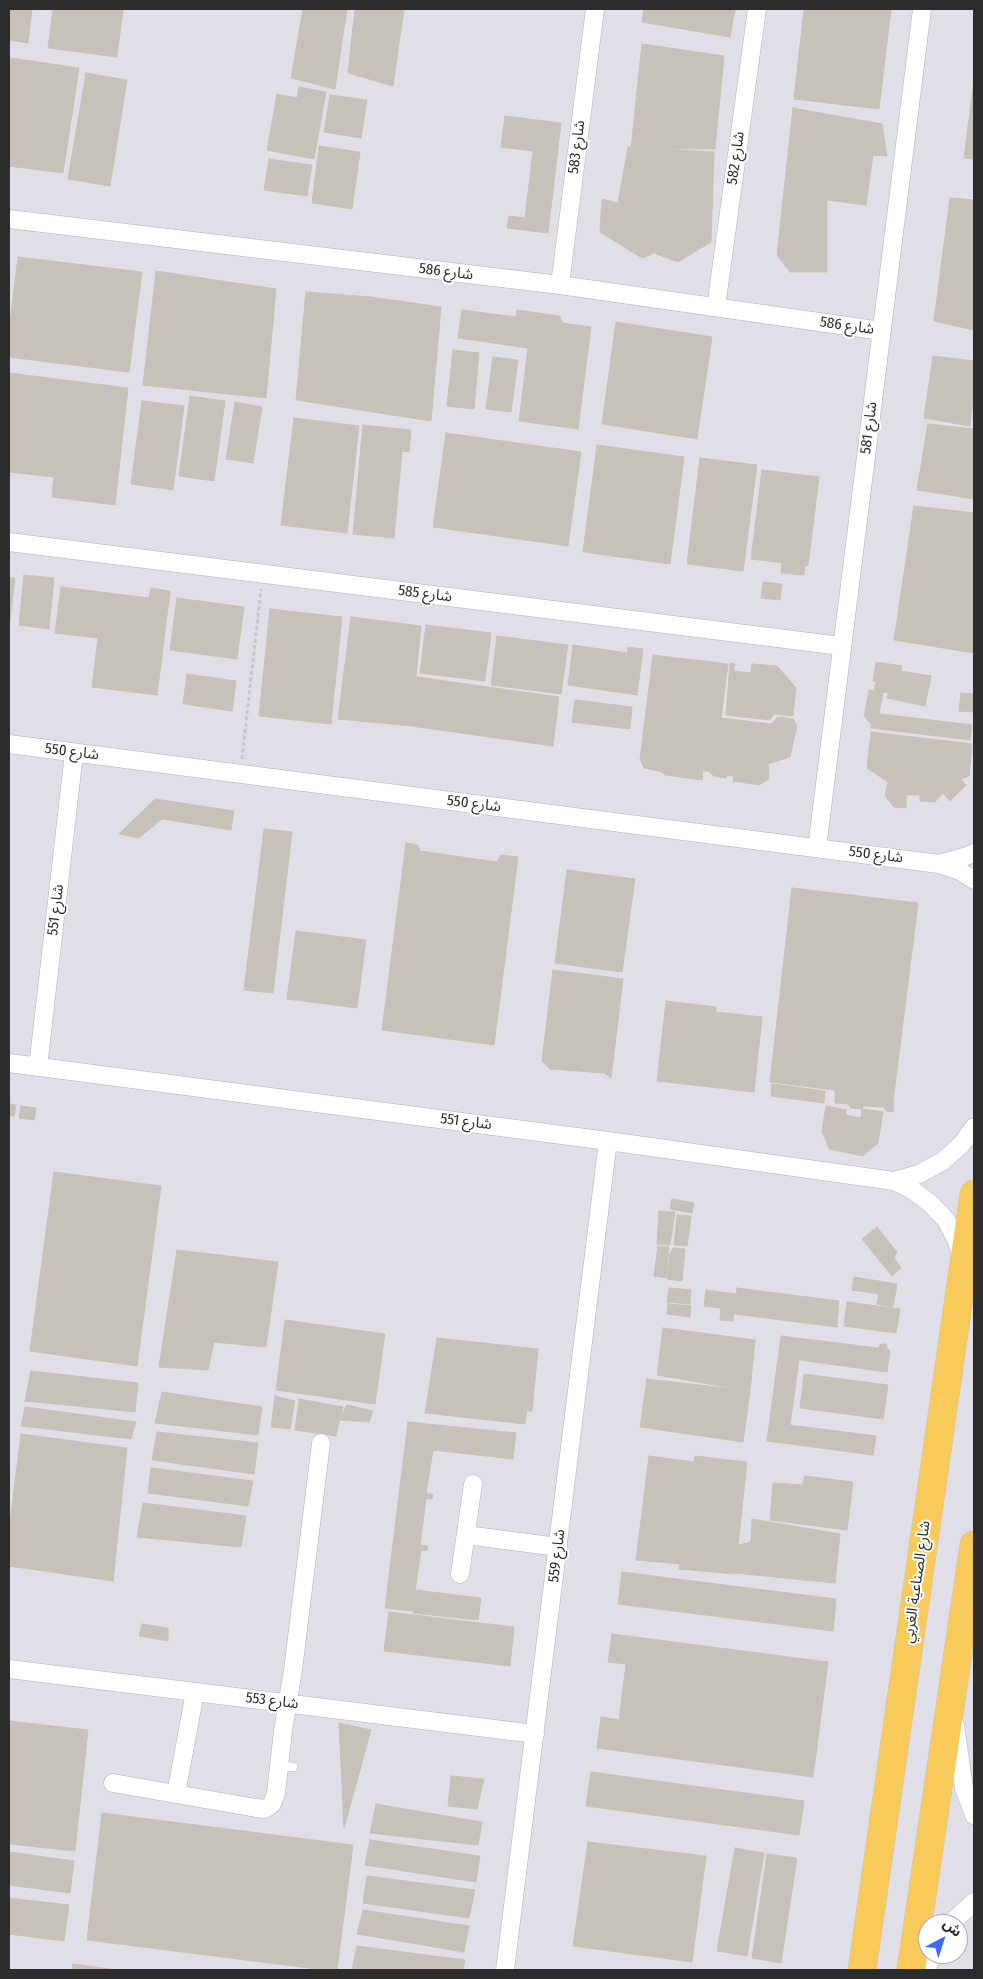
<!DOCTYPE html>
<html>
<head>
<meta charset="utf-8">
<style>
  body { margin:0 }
  #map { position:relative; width:983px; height:1979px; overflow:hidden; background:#eee6de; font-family:"Fira Sans Condensed","Noto Sans Arabic",sans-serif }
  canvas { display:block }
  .frame { position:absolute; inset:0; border:10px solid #2c2c2c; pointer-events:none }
  .north { position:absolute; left:918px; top:1914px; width:50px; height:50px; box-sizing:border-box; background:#fff; border:1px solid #ababab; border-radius:50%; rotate:40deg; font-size:14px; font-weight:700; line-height:20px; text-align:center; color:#2c2c2c }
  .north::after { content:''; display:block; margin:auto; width:18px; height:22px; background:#3a6bff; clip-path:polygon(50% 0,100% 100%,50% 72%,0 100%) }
</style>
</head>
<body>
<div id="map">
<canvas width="983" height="1979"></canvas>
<div class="frame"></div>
<div class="north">ش</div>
</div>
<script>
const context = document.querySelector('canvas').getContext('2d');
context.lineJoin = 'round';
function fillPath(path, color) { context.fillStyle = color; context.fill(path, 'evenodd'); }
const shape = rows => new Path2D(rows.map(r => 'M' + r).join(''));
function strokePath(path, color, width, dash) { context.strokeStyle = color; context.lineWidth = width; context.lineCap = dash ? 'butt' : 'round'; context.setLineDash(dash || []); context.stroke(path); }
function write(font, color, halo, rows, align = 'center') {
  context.font = font + ' "Fira Sans Condensed","Noto Sans Arabic",sans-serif'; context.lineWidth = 4; context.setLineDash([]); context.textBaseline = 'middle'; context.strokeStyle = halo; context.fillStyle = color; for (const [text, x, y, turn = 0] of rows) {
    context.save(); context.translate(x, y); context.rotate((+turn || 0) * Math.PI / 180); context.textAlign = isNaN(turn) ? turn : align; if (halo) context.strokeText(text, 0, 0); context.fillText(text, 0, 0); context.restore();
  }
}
const industrial = shape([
  [9,9,974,9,974,1970,9,1970],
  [928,1924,958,1924,958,1954,928,1954]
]);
const building = shape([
  [9,9,32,9,28,43,9,40,9,9],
  [53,9,123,9,117,57,48,48,53,9],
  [303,9,347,9,335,89,291,78,303,9],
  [355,9,404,9,393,86,348,73,355,9],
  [644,9,735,9,730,37,642,22,644,9],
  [804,9,891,9,879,109,794,99,804,9],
  [642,44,724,56,715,149,631,148,642,44],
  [11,58,79,68,63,173,9,166,9,73,11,58],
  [86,73,127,80,110,186,68,179,86,73],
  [974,80,974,159,964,158,974,80],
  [299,87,326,92,314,159,267,150,277,94,297,98,299,87],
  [330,95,367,100,361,138,324,132,330,95],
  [793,108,882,124,887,156,873,155,866,205,827,200,827,272,790,272,777,255,793,108],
  [505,116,561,123,548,233,507,228,509,216,525,218,533,151,501,147,505,116],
  [319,146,360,152,352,209,312,203,319,146],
  [628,147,714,152,711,242,678,262,654,253,642,258,600,232,602,199,618,203,628,147],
  [269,159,312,165,307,196,264,190,269,159],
  [950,198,974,200,974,330,934,321,950,198],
  [18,257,142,272,129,372,9,357,9,330,18,257],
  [156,271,276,289,266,398,143,385,156,271],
  [306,292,371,297,441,307,431,421,296,400,306,292],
  [462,310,516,317,517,310,560,316,562,323,591,327,578,429,519,421,528,348,458,338,462,310],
  [616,322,712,337,697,439,602,424,616,322],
  [453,350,479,353,474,409,447,406,453,350],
  [933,356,974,361,974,394,970,426,924,418,933,356],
  [493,357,518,360,511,412,486,409,493,357],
  [9,373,128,388,115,505,52,497,54,477,9,472,9,373],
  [190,396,225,401,214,481,179,476,190,396],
  [142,401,184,406,173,490,131,484,142,401],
  [235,402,262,407,253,463,226,459,235,402],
  [294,418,359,426,347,533,281,525,294,418],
  [928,424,974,429,974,499,917,490,928,424],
  [363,425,411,430,409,452,402,451,394,538,353,534,363,425],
  [446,433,581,452,568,546,433,527,446,433],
  [597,445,684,457,670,564,583,552,597,445],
  [700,458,757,465,743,571,687,564,700,458],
  [762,470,819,477,808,566,751,559,762,470],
  [914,506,974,513,974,653,894,640,914,506],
  [782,563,805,565,804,575,781,573,782,563],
  [24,575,54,578,49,629,19,625,24,575],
  [9,578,15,578,9,628,9,578],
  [763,582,782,584,780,600,761,598,763,582],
  [61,587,149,598,151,588,170,591,157,695,92,687,98,638,55,633,61,587],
  [177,598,244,607,237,659,170,650,177,598],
  [270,609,342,617,331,724,259,716,270,609],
  [351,617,421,626,411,726,338,719,351,617],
  [426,625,491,633,485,681,420,673,426,625],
  [497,636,568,645,561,694,491,685,497,636],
  [573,645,627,653,628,647,643,649,637,695,568,685,573,645],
  [653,655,728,664,721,718,771,724,778,717,793,719,797,726,790,757,768,764,769,779,759,785,733,781,734,776,727,775,726,778,714,776,708,771,703,771,702,780,665,775,662,772,644,768,640,759,653,655],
  [876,662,902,666,901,671,931,676,925,706,887,698,888,693,883,692,879,714,873,713,871,724,864,716,869,690,874,691,876,681,873,681,876,662],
  [730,663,735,664,734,671,751,673,752,664,777,666,796,688,793,716,774,714,770,720,726,715,730,663],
  [187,674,236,681,232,711,183,704,187,674],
  [417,677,559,697,553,746,411,726,417,677],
  [961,693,974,694,974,712,959,711,961,693],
  [575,700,632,707,630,729,572,722,575,700],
  [873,713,972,725,970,740,871,728,873,713],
  [871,732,972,744,969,776,961,779,966,785,950,801,943,793,935,802,920,801,920,795,906,795,906,808,894,807,885,796,888,782,867,768,871,732],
  [155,799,234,811,231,830,162,819,139,838,119,834,155,799],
  [264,829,292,832,273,993,244,990,264,829],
  [406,843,418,845,420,851,497,862,501,855,518,857,494,1045,382,1030,406,843],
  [567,870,635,879,622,972,555,963,567,870],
  [792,888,918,903,894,1094,835,1090,770,1082,792,888],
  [296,931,366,940,357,1008,287,999,296,931],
  [553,970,623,979,611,1078,605,1073,550,1069,542,1061,553,970],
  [666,1001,716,1007,716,1012,762,1017,754,1092,657,1081,666,1001],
  [772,1084,825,1091,824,1103,771,1096,772,1084],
  [835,1090,894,1094,893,1112,886,1111,884,1107,863,1106,862,1109,851,1108,848,1104,835,1103,835,1090],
  [9,1104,16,1105,14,1116,9,1116,9,1104],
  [21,1106,36,1108,34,1120,19,1118,21,1106],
  [826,1106,846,1110,845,1115,861,1118,862,1109,883,1112,878,1143,863,1156,829,1149,822,1131,826,1106],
  [54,1172,161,1186,137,1366,30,1351,54,1172],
  [672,1199,694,1203,692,1213,670,1209,672,1199],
  [659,1211,675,1212,670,1245,657,1244,659,1211],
  [677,1215,691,1216,687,1246,674,1245,677,1215],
  [877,1227,897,1252,894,1258,901,1268,892,1276,862,1239,877,1227],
  [658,1246,669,1247,666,1278,654,1276,658,1246],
  [673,1248,685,1249,682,1281,667,1279,670,1254,673,1248],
  [177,1250,278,1262,266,1347,214,1342,208,1370,159,1367,177,1250],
  [854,1277,897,1284,893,1307,877,1304,879,1294,852,1290,854,1277],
  [669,1288,691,1290,690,1304,667,1302,669,1288],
  [737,1288,839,1301,837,1327,734,1314,737,1288],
  [706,1290,736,1294,733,1321,720,1320,721,1308,704,1306,706,1290],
  [847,1302,900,1309,896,1333,844,1326,847,1302],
  [668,1304,691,1306,690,1317,667,1314,668,1304],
  [285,1320,385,1334,375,1404,276,1390,285,1320],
  [663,1328,755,1340,750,1391,657,1375,663,1328],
  [781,1336,878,1348,881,1344,886,1344,887,1348,890,1351,887,1372,799,1360,790,1425,876,1436,873,1455,767,1441,781,1336],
  [437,1338,538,1349,532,1411,527,1411,525,1424,425,1413,437,1338],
  [31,1371,138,1383,135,1412,25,1401,31,1371],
  [804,1374,888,1385,883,1419,800,1408,804,1374],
  [647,1379,750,1391,743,1442,640,1427,647,1379],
  [162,1392,262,1407,258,1435,155,1423,162,1392],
  [275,1396,295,1401,290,1429,271,1427,275,1396],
  [299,1399,343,1407,336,1436,295,1430,299,1399],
  [347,1405,373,1411,369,1422,339,1420,347,1405],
  [25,1407,136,1422,131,1439,21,1426,25,1407],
  [408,1422,516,1433,513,1459,433,1450,426,1494,433,1494,432,1499,426,1499,420,1545,428,1546,427,1550,421,1551,412,1611,385,1608,408,1422],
  [157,1432,258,1443,254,1474,152,1460,157,1432],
  [21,1434,127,1448,113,1581,9,1566,9,1531,21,1434],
  [649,1456,694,1462,695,1456,747,1462,735,1574,679,1569,680,1564,636,1560,649,1456],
  [151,1468,253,1481,248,1506,148,1493,151,1468],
  [805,1476,853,1482,847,1530,770,1520,773,1483,802,1485,805,1476],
  [143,1503,246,1516,241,1547,137,1537,143,1503],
  [752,1519,840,1534,835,1583,735,1573,739,1545,751,1542,752,1519],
  [622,1572,836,1599,833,1631,618,1604,622,1572],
  [415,1590,481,1598,478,1620,413,1613,415,1590],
  [389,1612,514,1627,510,1666,384,1651,389,1612],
  [142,1624,168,1628,168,1641,139,1636,142,1624],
  [612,1634,828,1662,813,1777,597,1748,601,1717,619,1720,626,1664,608,1662,612,1634],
  [9,1721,88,1730,75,1851,9,1844,9,1721],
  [339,1723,371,1730,344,1828,339,1723],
  [591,1772,804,1801,799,1835,586,1806,591,1772],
  [451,1776,484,1779,477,1809,448,1806,451,1776],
  [376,1804,482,1822,478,1845,370,1833,376,1804],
  [102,1813,353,1845,337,1970,325,1970,87,1940,102,1813],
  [370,1840,480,1856,476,1882,365,1865,370,1840],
  [588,1842,706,1856,692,1962,573,1946,588,1842],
  [735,1848,764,1853,747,1956,717,1951,735,1848],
  [9,1852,74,1861,70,1893,9,1885,9,1852],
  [767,1854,797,1858,781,1963,752,1958,767,1854],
  [367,1876,475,1890,469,1918,363,1903,367,1876],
  [9,1898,69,1905,64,1941,9,1934,9,1898],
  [363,1910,469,1926,464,1952,357,1934,363,1910],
  [357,1946,465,1960,463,1970,352,1970,357,1946],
  [73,1964,116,1970,72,1970,73,1964]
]);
const path = shape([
  [242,759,261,589]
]);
const lane = shape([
  [279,1766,293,1767]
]);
const street = shape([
  [9,219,560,285,882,331],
  [560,285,595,9],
  [716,307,757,9],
  [9,542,841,646],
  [9,744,939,864,960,871,974,880],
  [817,848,922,9],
  [939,864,964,857,974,853],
  [9,1063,608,1141,894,1181,914,1191,931,1204,946,1220,956,1239,962,1257],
  [38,1067,74,753],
  [894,1181,919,1174,943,1161,962,1144,974,1127],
  [466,1535,558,1547],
  [460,1574,473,1484],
  [9,1669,535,1734],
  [955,1725,964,1788,974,1815],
  [113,1783,256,1808,265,1809,272,1804,276,1793,283,1731,293,1670,321,1443],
  [176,1794,195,1692],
  [950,1924,974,1902],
  [505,1970,608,1141],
  [926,1970,933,1954]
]);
const primary = shape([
  [862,1970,974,1194],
  [911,1970,974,1545]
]);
const streetNames = [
  ["شارع 583",577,147,-83],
  ["شارع 582",736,158,-82],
  ["شارع 586",446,272,7],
  ["شارع 586",847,326,8],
  ["شارع 581",869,428,-83],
  ["شارع 585",425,594,7],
  ["شارع 550",72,752,7],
  ["شارع 550",474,804,7],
  ["شارع 550",876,855,7],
  ["شارع 551",56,910,-83],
  ["شارع 551",466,1122,7],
  ["شارع 559",557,1556,-83],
  ["شارع الصناعية الغربي",917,1582,-82],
  ["شارع 553",272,1701,7]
];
fillPath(industrial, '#e0dfe7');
fillPath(building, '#c6c1b9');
strokePath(building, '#cac2b7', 1);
strokePath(lane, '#aeb2bc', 10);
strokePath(street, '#aeb2bc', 19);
strokePath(primary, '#c8c8c8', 29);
strokePath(path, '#c8c8c8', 3, [4, 2.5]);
strokePath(lane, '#fff', 9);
strokePath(street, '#fff', 18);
strokePath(primary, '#f8ca59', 28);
write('15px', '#2c2c2c', '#fff', streetNames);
</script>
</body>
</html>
